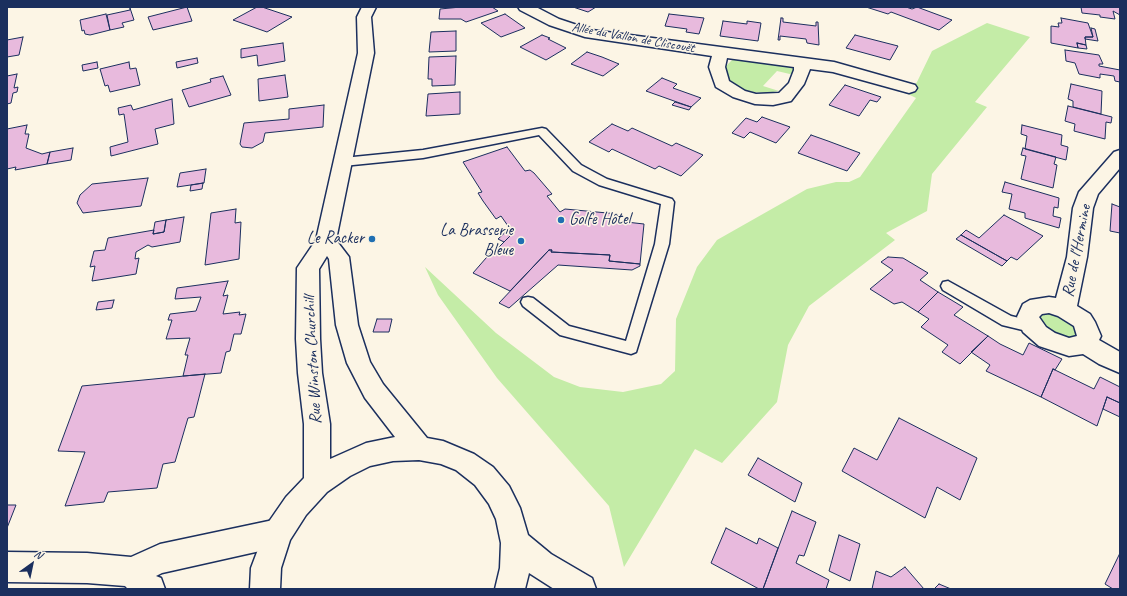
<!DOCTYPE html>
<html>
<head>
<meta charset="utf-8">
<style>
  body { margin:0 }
  #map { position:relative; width:1127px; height:596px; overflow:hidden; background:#fcf5e5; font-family:Caveat,sans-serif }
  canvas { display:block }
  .frame { position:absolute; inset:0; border:8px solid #1b2f5e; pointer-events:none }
  .north { position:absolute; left:12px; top:544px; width:40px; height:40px; -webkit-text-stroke:3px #fcf5e5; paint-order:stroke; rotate:33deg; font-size:11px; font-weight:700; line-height:16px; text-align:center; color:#1b2f5e }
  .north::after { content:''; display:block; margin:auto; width:14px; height:18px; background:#1b2f5e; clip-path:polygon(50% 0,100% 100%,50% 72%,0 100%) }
</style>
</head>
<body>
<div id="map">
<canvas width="1127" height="596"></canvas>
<div class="frame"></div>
<div class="north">N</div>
</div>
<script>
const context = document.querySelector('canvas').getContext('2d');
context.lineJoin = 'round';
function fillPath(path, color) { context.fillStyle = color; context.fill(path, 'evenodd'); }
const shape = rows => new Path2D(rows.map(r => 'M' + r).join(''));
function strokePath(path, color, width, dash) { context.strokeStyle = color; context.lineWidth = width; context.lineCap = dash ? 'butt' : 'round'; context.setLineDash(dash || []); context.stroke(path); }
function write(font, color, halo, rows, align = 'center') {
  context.font = font + ' Caveat,sans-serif'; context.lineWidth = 3; context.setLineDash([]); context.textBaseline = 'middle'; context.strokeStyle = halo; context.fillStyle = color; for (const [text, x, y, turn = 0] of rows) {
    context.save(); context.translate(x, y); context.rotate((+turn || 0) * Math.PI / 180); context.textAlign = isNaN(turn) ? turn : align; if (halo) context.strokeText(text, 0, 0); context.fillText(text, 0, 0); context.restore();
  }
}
const green = shape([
  [987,23,1030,37,975,102,987,107,932,174,927,211,886,233,895,240,809,306,788,345,777,402,722,463,695,449,624,567,609,506,497,378,438,295,425,267,496,333,554,377,580,387,623,392,661,384,675,371,676,319,697,267,717,240,807,189,836,182,849,182,860,177,916,98,908,94,917,82,932,51],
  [734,58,791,66,795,70,794,75,777,71,763,86,779,91,766,93,753,92,739,88,728,82,723,69],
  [1053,312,1075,322,1078,333,1076,337,1070,340,1047,333,1038,317,1041,314]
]);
const building = shape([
  [187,7,192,21,153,30,148,17,187,7],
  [257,7,262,7,292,17,267,32,233,20,257,7],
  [461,7,492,7,498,11,466,22,461,19,439,19,440,9,461,7],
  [573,7,596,7,588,12,573,7],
  [866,7,906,7,912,9,917,7,952,20,939,30,891,12,888,14,866,7],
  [1081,7,1120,7,1120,15,1113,11,1115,19,1100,17,1100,15,1082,13,1081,7],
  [130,8,134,20,122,23,124,27,110,30,107,15,130,10,130,8],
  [106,14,110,30,90,35,85,34,84,30,82,31,80,20,106,14],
  [505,14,525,28,501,37,481,23,505,14],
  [669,14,704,18,699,34,686,32,687,29,665,26,669,14],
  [781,18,783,18,783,22,816,26,816,22,818,22,819,45,807,43,806,39,780,36,780,40,778,40,781,18],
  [1061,18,1088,23,1093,37,1085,37,1086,45,1077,43,1078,48,1051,43,1051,26,1059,27,1058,23,1062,23,1061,18],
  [723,21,747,24,747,21,761,23,758,41,720,36,723,21],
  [1091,28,1095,29,1098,41,1085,39,1085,37,1093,37,1091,28],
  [456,31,456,51,429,52,431,32,456,31],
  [542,35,550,38,548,39,566,48,546,60,520,47,542,35],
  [855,35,898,46,890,60,846,48,855,35],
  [23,37,19,55,7,57,7,40,23,37],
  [283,43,285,61,258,66,257,55,241,58,241,49,283,43],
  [1077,43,1086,45,1087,49,1078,48,1077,43],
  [1065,50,1099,55,1103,64,1099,64,1099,66,1120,70,1120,82,1115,81,1114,76,1100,74,1100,78,1079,74,1075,63,1066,61,1065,50],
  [587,52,602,57,619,64,603,76,571,64,587,52],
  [456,56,455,85,432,86,432,79,428,79,429,57,456,56],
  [197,58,198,63,177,68,176,62,197,58],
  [97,62,98,68,83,71,82,65,97,62],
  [129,62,130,69,136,68,140,85,110,92,108,85,105,86,100,69,129,62],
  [17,74,14,88,18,87,17,92,13,93,11,103,7,104,7,76,17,74],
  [285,75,288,97,259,101,258,79,285,75],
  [223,76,231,95,189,107,182,90,211,82,210,79,223,76],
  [662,78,677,84,673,88,701,98,691,107,646,91,662,78],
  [1071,84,1102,91,1101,114,1073,107,1073,101,1068,99,1071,84],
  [845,85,881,97,877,102,870,100,859,116,829,105,845,85],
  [460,92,460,114,426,116,428,94,460,92],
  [172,99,174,124,155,129,158,144,111,156,110,147,128,142,124,114,119,115,118,108,131,105,133,110,172,99],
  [675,102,691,107,689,110,672,105,675,102],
  [324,105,323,127,265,133,263,142,252,148,242,147,240,144,244,123,289,119,289,109,324,105],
  [1068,106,1112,117,1111,123,1106,122,1105,139,1074,131,1075,124,1065,121,1068,106],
  [762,117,790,127,776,143,750,132,744,138,732,133,746,118,757,122,762,117],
  [612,124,628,131,632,128,672,146,676,143,703,155,681,176,659,166,655,169,612,149,609,152,589,142,612,124],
  [27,125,25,134,29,134,26,148,42,154,50,152,47,164,15,170,16,167,7,169,7,129,27,125],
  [1022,125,1062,135,1061,145,1068,147,1066,160,1025,149,1027,136,1021,134,1022,125],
  [811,135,828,141,860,153,847,171,798,153,811,135],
  [507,147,525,171,530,170,534,173,552,194,547,196,560,212,565,209,618,214,617,221,644,224,640,264,609,261,610,255,551,252,552,250,549,250,510,291,473,273,493,250,495,251,513,233,501,216,496,219,483,201,478,193,482,192,463,162,507,147],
  [73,148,71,160,47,164,50,152,73,148],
  [1023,148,1056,157,1054,164,1057,165,1053,188,1021,179,1026,156,1021,155,1023,148],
  [206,169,204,183,177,187,180,173,206,169],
  [148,178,141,206,83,213,77,203,80,195,92,184,148,178],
  [1005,182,1059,198,1058,208,1054,207,1053,216,1061,218,1059,228,1025,218,1025,213,1009,209,1012,194,1002,192,1005,182],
  [203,183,202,189,190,191,191,185,203,183],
  [1112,204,1120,207,1120,233,1110,231,1112,204],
  [236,209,235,223,241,222,239,259,205,265,211,213,236,209],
  [1004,215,1043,236,1017,260,1011,257,1007,261,961,235,966,230,979,238,1004,215],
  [184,217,180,242,152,247,148,245,136,252,135,259,139,258,136,274,92,281,95,266,90,267,94,251,105,250,108,238,154,230,153,234,164,232,166,220,184,217],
  [166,220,164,232,153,234,155,222,166,220],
  [510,228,513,233,504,242,498,239,510,228],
  [961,235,1007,261,1002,266,956,239,961,235],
  [549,250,552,250,551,252,610,255,609,261,640,264,640,266,632,270,558,265,509,308,499,303,549,250],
  [888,257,903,258,928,273,920,280,938,292,918,312,902,302,894,304,870,289,893,270,881,262,888,257],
  [228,281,223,296,228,295,223,314,240,312,239,315,246,314,241,334,234,334,230,351,226,352,221,373,183,376,188,355,185,355,190,338,166,339,172,320,168,320,170,314,196,311,201,297,175,299,177,288,228,281],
  [938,292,963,307,954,315,988,336,960,364,942,352,948,345,921,327,929,319,918,312,938,292],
  [114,300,112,308,96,310,98,302,114,300],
  [377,319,392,319,389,332,373,332,377,319],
  [988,336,1000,344,1023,355,1029,343,1062,359,1055,370,1053,369,1041,397,986,371,990,365,971,352,988,336],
  [1053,369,1094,389,1100,377,1120,387,1120,403,1107,397,1097,426,1041,397,1053,369],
  [205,374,194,417,188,418,175,462,163,464,157,488,108,492,104,502,65,506,85,452,58,451,82,386,205,374],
  [1107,397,1120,403,1120,417,1103,409,1107,397],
  [899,418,977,458,960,500,937,487,925,518,842,471,854,448,877,460,899,418],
  [758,458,802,483,795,502,748,475,758,458],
  [7,505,16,505,7,528,7,505],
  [792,511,816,522,804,556,799,555,796,563,829,580,826,589,763,589,792,511],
  [726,528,757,544,759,538,778,548,763,589,759,589,711,563,726,528],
  [839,535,860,544,850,581,829,571,839,535],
  [1120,553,1120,589,1113,589,1105,584,1120,553],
  [905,567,924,589,872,589,876,571,891,577,905,567],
  [939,584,951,589,934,589,939,584]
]);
const service = shape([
  [542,128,546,129,581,165,607,179,672,199,674,202,669,244,636,352,631,354,560,335,523,306,521,302,523,298,528,297,533,298,569,326,626,341,655,244,661,204,599,185,573,171,539,135,423,158,343,166,337,162,343,158,423,150,542,128],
  [948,281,1011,316,1036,322,1038,326,1036,330,1031,332,1002,325,943,290,941,286,943,282,948,281]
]);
const minor = shape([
  [518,7,536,7,559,19,592,30,834,62,915,85,917,88,915,91,909,93,833,72,810,69,804,84,791,101,773,105,755,104,733,97,716,87,709,67,712,56,585,37,549,25,520,10,518,7],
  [727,58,794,67,794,70,789,83,779,93,756,94,745,91,729,81,725,67,727,58],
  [1120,150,1120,168,1098,194,1093,208,1087,257,1077,306,1090,314,1095,322,1101,336,1099,340,1120,352,1120,373,1099,364,1083,354,1069,356,1039,346,1023,332,1017,317,1023,304,1030,300,1049,297,1056,298,1067,257,1073,208,1079,192,1114,152,1120,150],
  [1049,313,1058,316,1074,326,1077,336,1069,338,1055,333,1046,327,1039,317,1042,314,1049,313]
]);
const tertiary = shape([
  [278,519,288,523,292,533,288,543,278,547,162,573,156,576,161,578,165,589,128,589,125,586,87,583,7,582,7,552,87,553,131,557,160,544,278,519]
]);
const secondary = shape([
  [362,7,376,7,371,17,374,53,336,240,349,257,358,325,370,362,383,384,427,438,443,441,474,454,493,467,509,486,520,508,528,535,551,554,592,578,596,589,554,589,529,573,525,589,495,589,500,568,501,543,496,519,489,504,475,485,456,470,441,464,419,460,393,461,370,466,350,476,327,492,306,515,290,540,281,568,280,589,250,589,251,568,268,523,286,497,304,478,304,424,298,373,296,339,297,268,316,240,358,53,357,17,362,7],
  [327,256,329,259,336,325,347,363,365,398,395,437,366,443,330,459,330,424,322,373,320,339,319,269,327,256]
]);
const markers = [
  [561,220,4,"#1f6fb2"],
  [372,239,4,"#1f6fb2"],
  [521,241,4,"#1f6fb2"]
];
const farStreetnames = [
  ["Allée du Vallon de Cliscouët",633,38,10]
];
const poiNames = [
  ["Golfe Hôtel",569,220,"left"],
  ["La Brasserie",513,231],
  ["Bleue",513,251],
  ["Le Racker",364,239]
];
const streetNames = [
  ["Rue de l'Hermine",1077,251,-79],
  ["Rue Winston Churchill",313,360,-93]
];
fillPath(green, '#c4eca7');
fillPath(building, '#e8badd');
strokePath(building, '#1b2f5e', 1);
strokePath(service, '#1b2f5e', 3);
strokePath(minor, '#1b2f5e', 3);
strokePath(tertiary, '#1b2f5e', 3);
strokePath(secondary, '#1b2f5e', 3);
fillPath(service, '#fcf5e5');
fillPath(minor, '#fcf5e5');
fillPath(tertiary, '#fcf5e5');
fillPath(secondary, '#fcf5e5');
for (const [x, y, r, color] of markers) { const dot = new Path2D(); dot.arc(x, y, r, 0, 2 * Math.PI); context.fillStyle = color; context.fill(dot); strokePath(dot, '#fcf5e5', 1.5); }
write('14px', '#1b2f5e', '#fcf5e5', farStreetnames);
write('17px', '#1b2f5e', '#fcf5e5', poiNames, 'right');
write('17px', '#1b2f5e', '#fcf5e5', streetNames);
</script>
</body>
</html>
